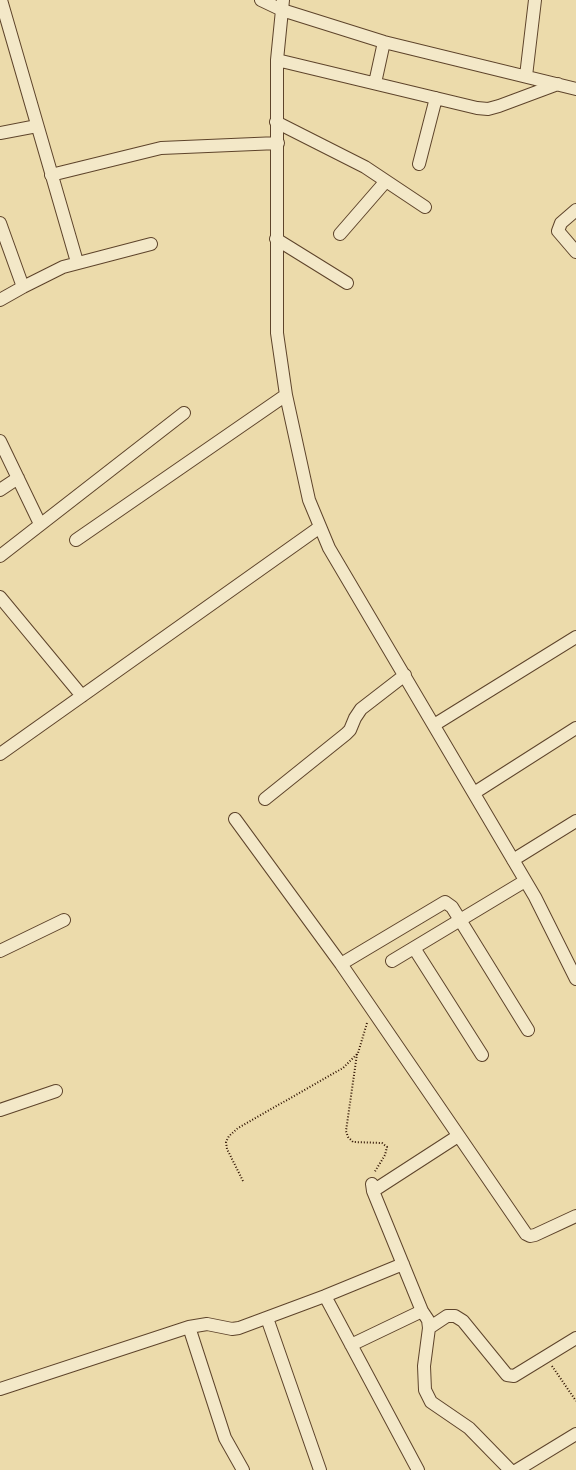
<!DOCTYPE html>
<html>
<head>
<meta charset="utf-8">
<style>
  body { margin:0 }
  canvas { display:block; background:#ecdbab }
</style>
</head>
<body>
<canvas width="576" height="1470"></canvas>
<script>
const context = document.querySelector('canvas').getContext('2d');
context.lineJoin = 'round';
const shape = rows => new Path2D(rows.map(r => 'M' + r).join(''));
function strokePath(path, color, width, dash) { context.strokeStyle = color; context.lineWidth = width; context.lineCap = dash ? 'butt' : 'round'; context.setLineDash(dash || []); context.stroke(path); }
const path = shape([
  [357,1054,346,1131,348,1137,353,1142,382,1143,387,1147,385,1155,374,1173],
  [243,1181,227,1149,226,1142,229,1136,238,1128,343,1068,358,1053,367,1023],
  [552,1366,576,1401]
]);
const minor = shape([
  [1,0,77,262],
  [261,0,282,10,384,42,576,89],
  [283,0,277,60,277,333,286,395,309,500,329,548,535,897,576,979],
  [277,60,477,108,488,109,499,106,558,84],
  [526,76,535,0],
  [375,83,384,42],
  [276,122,365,167,425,207],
  [0,133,37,126],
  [419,164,436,98],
  [51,175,161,148,278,143],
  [576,210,561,223,558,231,576,252],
  [0,223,23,287],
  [340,234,386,181],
  [276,239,347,283],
  [0,300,23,287,63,267,151,244],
  [0,441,40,524],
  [0,490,18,478],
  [76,540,286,395],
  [0,556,184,413],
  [0,597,82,696],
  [434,725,576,637],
  [0,754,320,527],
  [474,793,576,728],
  [265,799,346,734,350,730,355,718,361,709,405,675],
  [235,819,341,964,526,1234,530,1236,535,1235,576,1216],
  [513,860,576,821],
  [414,948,482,1055],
  [0,951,64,920],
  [392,961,525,881],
  [341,964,445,902,452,907,528,1030],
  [0,1110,56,1091],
  [372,1184,373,1191,393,1240,422,1311,428,1320,429,1328,424,1366,425,1390,431,1402,469,1428,510,1470],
  [373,1191,458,1136],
  [325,1296,418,1470],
  [267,1318,320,1470],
  [189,1327,225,1438,243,1470],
  [429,1328,447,1316,455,1316,463,1321,507,1375,514,1376,576,1338],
  [351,1345,422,1311],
  [0,1389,189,1327,207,1324,232,1329,239,1328,325,1296,403,1264],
  [517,1470,576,1434]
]);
strokePath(minor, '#5e442b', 14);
strokePath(path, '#2e1100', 2, [1, 2]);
strokePath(minor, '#f3e8c8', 12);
</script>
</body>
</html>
